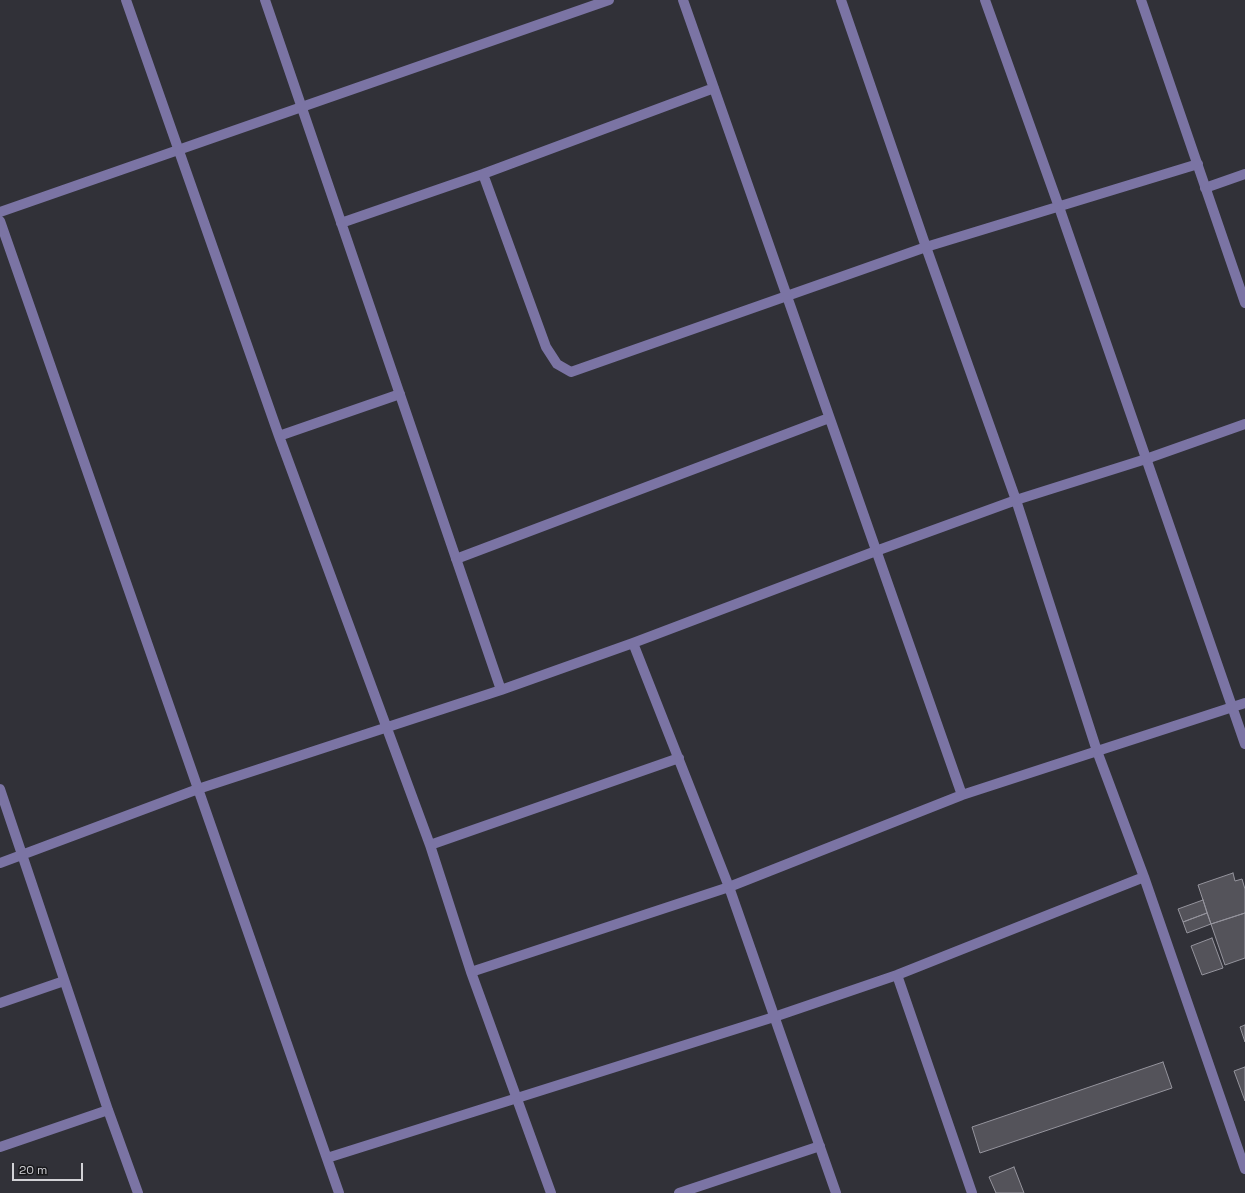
<!DOCTYPE html>
<html>
<head>
<meta charset="utf-8">
<style>
  body { margin:0 }
  #map { position:relative; width:1245px; height:1193px; overflow:hidden; background:#313138; font-family:"Space Grotesk",sans-serif }
  canvas { display:block }
  .scale { position:absolute; left:12px; top:1163px; width:71px; height:18px; box-sizing:border-box; border:2px solid #d2d2d6; border-top:0; padding-left:5px; font-size:12px; line-height:14px; white-space:nowrap; color:#d2d2d6; -webkit-text-stroke:3px #19191c; paint-order:stroke }
</style>
</head>
<body>
<div id="map">
<canvas width="1245" height="1193"></canvas>
<div class="scale">20 m</div>
</div>
<script>
const context = document.querySelector('canvas').getContext('2d');
context.lineJoin = 'round';
function fillPath(path, color) { context.fillStyle = color; context.fill(path, 'evenodd'); }
const shape = rows => new Path2D(rows.map(r => 'M' + r).join(''));
function strokePath(path, color, width, dash) { context.strokeStyle = color; context.lineWidth = width; context.lineCap = dash ? 'butt' : 'round'; context.setLineDash(dash || []); context.stroke(path); }
const building = shape([
  [1233,873,1235,881,1242,879,1245,889,1245,913,1211,924,1198,885,1233,873],
  [1203,900,1207,913,1183,922,1178,909,1203,900],
  [1207,913,1211,924,1187,933,1183,922,1207,913],
  [1245,913,1245,958,1225,965,1211,924,1245,913],
  [1212,938,1223,968,1202,975,1191,946,1212,938],
  [1245,1025,1245,1042,1240,1027,1245,1025],
  [1163,1062,1172,1088,980,1153,972,1127,1163,1062],
  [1245,1067,1245,1101,1234,1071,1245,1067],
  [1014,1167,1024,1193,996,1193,989,1177,1014,1167]
]);
const minor = shape([
  [126,0,279,436,430,845,471,972,551,1193],
  [265,0,501,690],
  [683,0,962,795],
  [841,0,926,247,1016,500,1097,751,1144,877,1245,1169],
  [985,0,1059,207,1245,744],
  [1141,0,1245,303],
  [483,174,546,347,557,364,571,372,926,247,1198,164],
  [1205,188,1245,174],
  [0,212,609,0],
  [0,221,339,1193],
  [341,223,483,174,714,88],
  [279,436,400,394],
  [456,559,829,418],
  [633,643,729,887,836,1193],
  [0,789,108,1110,138,1193],
  [430,845,679,758],
  [0,863,198,789,501,690,633,643,876,551,1016,500,1146,459,1245,424],
  [471,972,729,887,962,795,1245,703],
  [897,975,972,1193],
  [0,1003,64,981],
  [0,1147,108,1110],
  [327,1158,774,1017,897,975,1144,877],
  [679,1193,820,1146]
]);
fillPath(building, '#54535a');
strokePath(building, '#95949d', 1);
strokePath(minor, '#7b74a4', 10);
</script>
</body>
</html>
